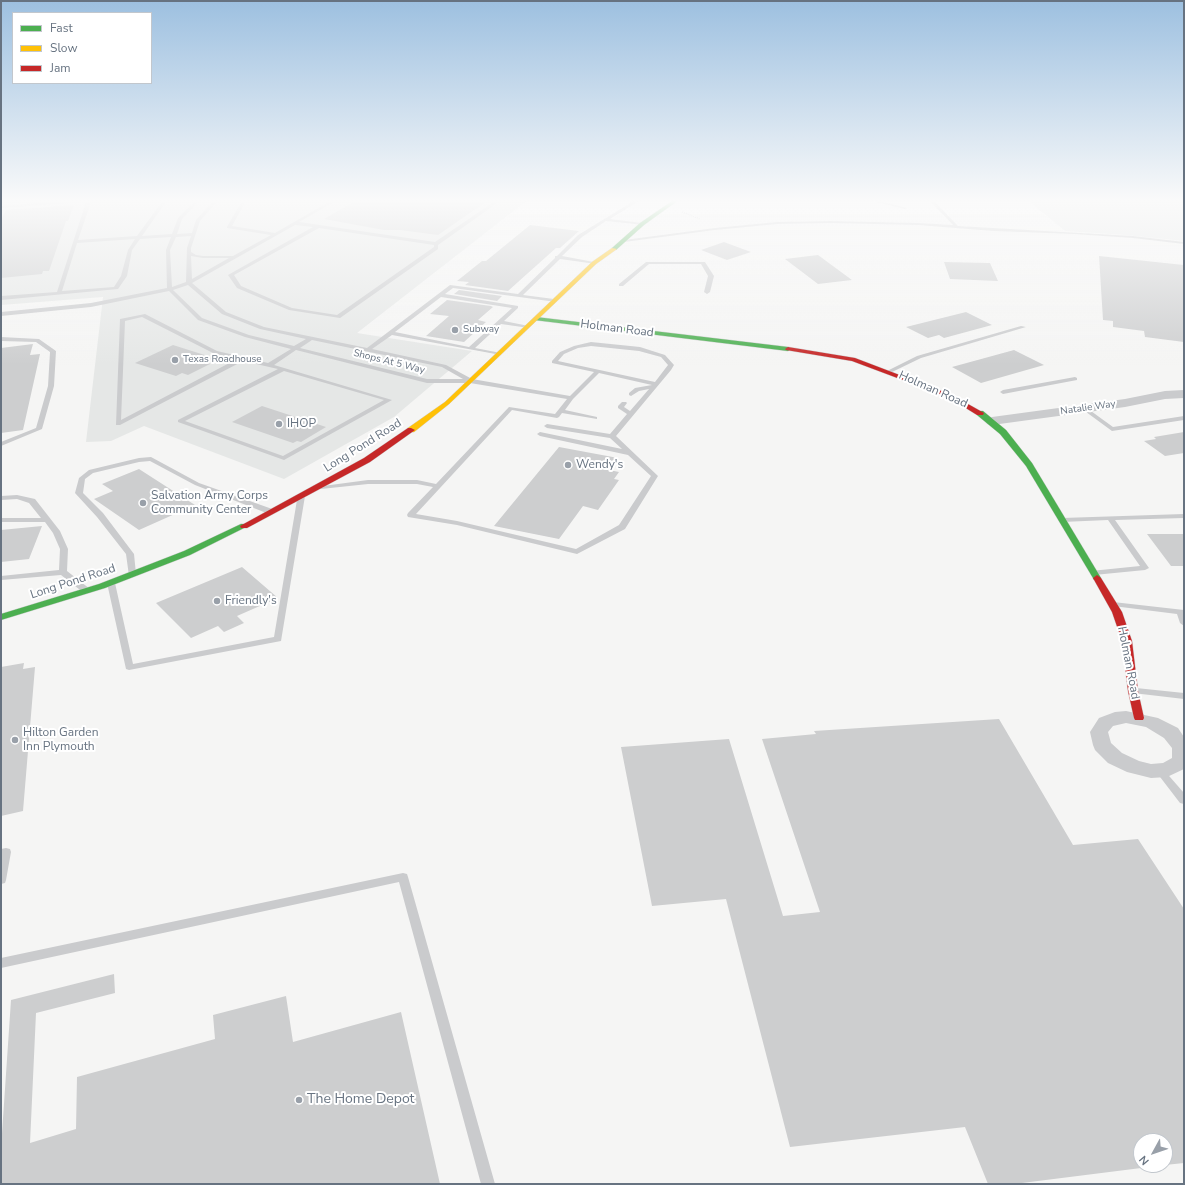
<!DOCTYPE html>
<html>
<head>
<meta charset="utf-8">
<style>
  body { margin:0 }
  #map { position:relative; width:1185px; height:1185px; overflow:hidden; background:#f5f5f4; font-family:"Nunito Sans",sans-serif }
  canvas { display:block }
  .frame { position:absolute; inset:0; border:2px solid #677381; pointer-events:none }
  .legend { position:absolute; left:12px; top:12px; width:140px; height:72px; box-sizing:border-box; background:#fff; border:1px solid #c2c7cd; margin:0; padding:5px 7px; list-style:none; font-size:12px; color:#677381 }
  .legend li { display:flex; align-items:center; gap:8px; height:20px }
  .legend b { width:20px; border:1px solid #c2c7cd }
  .north { position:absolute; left:1133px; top:1133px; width:40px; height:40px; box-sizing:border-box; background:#fff; border:1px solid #c2c7cd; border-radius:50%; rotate:230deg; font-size:11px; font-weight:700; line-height:16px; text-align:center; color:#677381 }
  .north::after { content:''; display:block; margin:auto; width:14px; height:18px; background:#99a0a9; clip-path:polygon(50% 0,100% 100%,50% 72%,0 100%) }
</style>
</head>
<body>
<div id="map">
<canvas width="1185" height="1185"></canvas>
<div class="frame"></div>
<ul class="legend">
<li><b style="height:5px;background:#4caf50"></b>Fast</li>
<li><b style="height:5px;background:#ffc107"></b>Slow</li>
<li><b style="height:5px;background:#c62828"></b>Jam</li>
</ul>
<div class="north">N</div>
</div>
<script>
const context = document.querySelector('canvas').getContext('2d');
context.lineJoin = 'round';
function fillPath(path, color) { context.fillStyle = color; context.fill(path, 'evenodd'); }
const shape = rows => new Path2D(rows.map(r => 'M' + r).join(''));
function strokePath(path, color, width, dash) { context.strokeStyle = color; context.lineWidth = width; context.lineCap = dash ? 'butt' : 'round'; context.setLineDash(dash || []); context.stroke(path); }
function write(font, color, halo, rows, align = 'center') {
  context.font = font + ' "Nunito Sans",sans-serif'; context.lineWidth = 4; context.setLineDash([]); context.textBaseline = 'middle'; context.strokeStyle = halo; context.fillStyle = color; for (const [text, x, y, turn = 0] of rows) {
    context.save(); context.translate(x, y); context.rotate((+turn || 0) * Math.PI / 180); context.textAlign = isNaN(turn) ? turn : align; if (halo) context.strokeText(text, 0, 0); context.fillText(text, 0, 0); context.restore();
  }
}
const built = shape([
  [28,199,529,199,357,333,472,351,394,417,284,479,144,426,111,441,86,442,103,297,1,305,1,201],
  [1026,199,1184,199,1184,241,1125,235,1065,231]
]);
const building = shape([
  [359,199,490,199,438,235,400,230,384,230,324,219],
  [74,205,68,221,66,221,49,271,43,271,42,274,1,278,1,220,6,210],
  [530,225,579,231,560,248,556,248,508,291,465,285,469,282,457,281,482,261,486,261],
  [724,242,751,252,727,260,701,250],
  [818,255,852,280,818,284,785,259],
  [1099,256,1184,265,1184,342,1145,337,1144,331,1113,327,1113,321,1103,320],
  [944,262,990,263,998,281,950,279],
  [459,290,502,296,497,301,454,294],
  [447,300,491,306,493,307,478,320,486,322,464,342,426,336,449,316,430,314],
  [966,312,992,325,944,338,939,335,928,338,906,327],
  [33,344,30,355,40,354,23,430,1,433,1,348],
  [173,345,214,358,205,362,210,364,188,375,182,373,176,376,135,363],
  [1014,350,1044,365,981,383,952,367],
  [262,406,326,427,301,442,297,441,293,443,232,422],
  [1184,432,1184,453,1165,456,1144,441,1156,439,1154,437],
  [559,447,618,458,609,470,619,472,614,479,619,480,598,510,583,506,559,539,494,526],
  [139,469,195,505,139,530,94,499,113,491,102,484],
  [42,526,29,559,1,562,1,530],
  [1147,534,1184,534,1184,566,1171,566],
  [242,567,278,598,237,616,244,623,224,632,218,626,191,638,156,603],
  [24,663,23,669,35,667,23,811,1,816,1,667],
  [999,719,1073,845,1138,839,1184,909,1184,1163,1165,1165,1165,1141,1141,1141,1141,1165,1165,1165,1014,1184,988,1184,965,1127,790,1147,726,899,652,906,621,747,729,739,783,916,820,912,762,739,816,734,814,731],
  [114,974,115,993,36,1013,30,1143,76,1129,77,1077,215,1039,213,1015,286,996,293,1042,401,1012,440,1184,1,1184,1,1148,11,1000]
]);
const path = shape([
  [682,212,700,219]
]);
const lane = shape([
  [87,199,111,199,91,202,78,240,137,236,164,199,168,199,142,236,172,234,178,218,197,199,201,199,182,219,177,234,192,233,196,220,215,199,219,199,200,221,191,248,191,252,196,255,203,256,233,256,271,235,227,228,227,227,243,199,247,199,232,226,275,233,334,199,339,199,299,222,435,242,498,199,503,199,438,245,438,249,340,318,289,310,237,288,228,275,313,227,295,225,192,283,226,312,264,327,367,348,450,285,518,294,555,258,555,256,557,256,578,235,637,199,642,199,610,219,642,223,644,223,644,225,606,221,582,237,562,256,594,262,596,263,596,264,560,259,523,295,554,299,557,301,556,302,453,288,445,294,518,306,518,308,504,321,529,326,529,328,501,324,475,348,501,353,501,355,392,335,372,349,446,365,472,379,570,396,594,372,552,363,552,361,560,352,574,346,591,342,640,347,665,355,674,365,671,370,616,436,658,476,625,529,577,554,457,525,408,517,407,515,408,513,433,487,417,484,368,484,321,489,319,488,323,486,368,480,417,480,436,484,509,407,555,414,567,399,470,383,427,383,296,350,274,365,392,400,284,460,178,422,178,420,278,369,243,361,120,425,116,425,120,319,145,314,217,351,268,363,291,349,245,337,198,320,169,291,91,307,1,316,1,312,91,303,167,288,166,250,171,237,140,239,132,250,127,276,118,289,1,300,1,296,57,292,86,202,1,208,1,206,87,199],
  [319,228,434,245,434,247,337,315,292,308,241,286,234,275,319,228],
  [191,236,187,248,186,282,172,287,170,250,176,237,191,236],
  [135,239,128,250,121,276,114,287,62,291,77,243,135,239],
  [191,256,203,258,229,258,192,279,191,256],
  [188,285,222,314,260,329,306,339,294,346,249,335,202,318,173,290,188,285],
  [441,297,512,308,469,347,395,332,441,297],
  [142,317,213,353,237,359,121,420,125,321,142,317],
  [312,340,442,367,463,379,427,379,300,348,312,340],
  [591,346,639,351,661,357,668,365,655,382,558,361,564,354,578,348,591,346],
  [284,371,384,400,283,456,185,421,284,371],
  [599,373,652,385,635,388,629,393,629,395,631,396,639,391,649,389,630,411,624,407,627,403,626,402,622,402,618,406,618,408,627,414,610,434,547,424,544,426,547,428,610,438,622,449,540,432,537,434,540,436,628,455,651,476,619,525,576,549,457,521,416,514,512,410,557,418,559,417,562,413,597,419,597,417,565,410,573,399,599,373],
  [864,199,872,199,907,208,905,209,864,199],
  [928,199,932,199,958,226,1133,236,1184,242,1184,244,1133,238,1074,234,993,231,918,225,830,223,777,224,715,230,624,242,622,241,624,240,715,228,777,222,830,221,918,223,953,225,928,199],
  [646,262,705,262,714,276,710,292,707,294,704,292,708,276,701,264,649,264,623,286,619,286,619,284,646,262],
  [1021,326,1026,327,921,358,892,372,888,372,887,371,917,356,1021,326],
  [1,337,39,339,56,351,54,386,42,429,1,446,1,442,36,428,48,386,50,352,36,342,1,341,1,337],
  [1075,377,1077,378,1077,380,1003,394,1000,392,1003,390,1075,377],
  [1084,406,1113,427,1184,416,1184,420,1112,431,1082,409,1082,407,1084,406],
  [151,457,199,483,275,510,276,512,272,514,269,514,195,485,150,461,139,462,93,473,85,479,83,493,103,513,134,554,136,574,135,576,129,576,126,554,97,517,75,493,79,478,89,470,139,458,151,457],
  [298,494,301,494,305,496,281,641,129,670,126,669,107,583,111,581,115,583,133,664,274,637,298,494],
  [17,495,35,499,60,531,68,549,67,571,90,589,91,591,90,593,84,593,61,575,1,580,1,576,59,570,60,549,53,533,45,522,1,522,1,518,41,518,29,503,17,499,1,500,1,496,17,495],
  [1184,514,1184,518,1115,520,1149,568,1145,570,1094,575,1091,575,1090,573,1091,571,1140,566,1108,520,1062,522,1058,520,1062,518,1184,514],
  [1110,602,1113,602,1184,610,1184,626,1180,623,1177,614,1113,606,1109,604,1110,602],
  [1136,688,1184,693,1184,699,1133,693,1132,691,1133,689,1136,688],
  [1160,768,1163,769,1184,793,1184,804,1180,803,1157,773,1155,771,1157,769,1160,768],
  [6,848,10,849,11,852,6,880,5,883,1,884,1,849,6,848],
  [403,873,407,874,408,877,495,1184,481,1184,399,882,1,968,1,958,403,873]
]);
const street = shape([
  [1184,390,1184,398,1165,399,1125,407,992,425,987,424,986,421,987,418,992,417,1125,399,1165,391,1184,390],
  [1126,711,1158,718,1178,728,1184,737,1184,769,1167,777,1151,778,1127,772,1108,763,1095,750,1093,745,1090,732,1099,718,1115,712,1126,711],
  [1126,723,1146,727,1164,738,1172,748,1172,758,1163,763,1151,764,1139,761,1122,753,1111,743,1108,732,1113,726,1126,723]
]);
const fast = shape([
  [675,199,680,199,644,225,616,250,612,250,612,248,640,223,675,199],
  [536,317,788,347,791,349,788,351,534,320,533,319,536,317],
  [977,411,983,411,1006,430,1032,463,1101,578,1100,580,1094,580,1093,578,1026,466,1000,434,977,415,977,411],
  [241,524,247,524,248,526,190,555,105,588,1,620,1,614,99,584,184,551,241,524]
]);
const slow = shape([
  [612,248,617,249,596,264,449,404,414,432,408,432,408,428,445,402,592,262,612,248]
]);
const jam = shape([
  [788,347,855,358,952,395,984,413,983,415,977,415,948,397,852,361,786,350,785,349,788,347],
  [408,428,411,428,415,430,370,462,247,528,241,528,240,526,364,458,408,428],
  [1097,575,1101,578,1122,612,1132,641,1138,691,1144,718,1143,720,1135,720,1134,718,1128,691,1122,641,1112,612,1093,578,1097,575]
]);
const markers = [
  [455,330,4,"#99a0a9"],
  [175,360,4,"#99a0a9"],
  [279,424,4,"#99a0a9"],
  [568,465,4,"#99a0a9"],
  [143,503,4,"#99a0a9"],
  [217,601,4,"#99a0a9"],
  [15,740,4,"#99a0a9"],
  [299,1100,4,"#99a0a9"]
];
const farPoinames = [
  ["Subway",463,330],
  ["Texas Roadhouse",183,360]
];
const farStreetnames = [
  ["Shops At 5 Way",389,362,14],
  ["Natalie Way",1088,408,-8]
];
const streetNames = [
  ["Holman Road",617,329,7],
  ["Holman Road",933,390,24],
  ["Long Pond Road",363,446,-32],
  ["Long Pond Road",73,582,-18],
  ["Holman Road",1128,663,79]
];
const poiNames = [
  ["IHOP",287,424],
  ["Wendy's",576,465],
  ["Salvation Army Corps",151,496],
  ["Community Center",151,510],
  ["Friendly's",225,601],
  ["Hilton Garden",23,733],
  ["Inn Plymouth",23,747]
];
const nearPoinames = [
  ["The Home Depot",307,1100]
];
fillPath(built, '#e5e7e6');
fillPath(building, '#cdcecf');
strokePath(fast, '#d1d1d2', 1);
strokePath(slow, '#d1d1d2', 1);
strokePath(jam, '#d1d1d2', 1);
strokePath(path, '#c8c9ca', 1.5, [1, 1]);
fillPath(lane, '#cacbcd');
fillPath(street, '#cacbcd');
fillPath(fast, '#4caf50');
fillPath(slow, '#ffc107');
fillPath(jam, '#c62828');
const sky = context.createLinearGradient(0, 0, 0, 365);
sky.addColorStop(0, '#9dc0e0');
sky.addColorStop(0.55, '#fafafa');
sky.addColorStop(1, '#fafafa00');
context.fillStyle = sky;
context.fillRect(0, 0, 1185, 365);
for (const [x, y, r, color] of markers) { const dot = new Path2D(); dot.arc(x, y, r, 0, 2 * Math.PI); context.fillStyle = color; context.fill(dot); strokePath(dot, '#fff', 1.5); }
write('10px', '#677381', '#fff', farPoinames, 'left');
write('10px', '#677381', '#fff', farStreetnames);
write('12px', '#677381', '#fff', streetNames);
write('12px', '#677381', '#fff', poiNames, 'left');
write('14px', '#677381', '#fff', nearPoinames, 'left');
</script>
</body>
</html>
